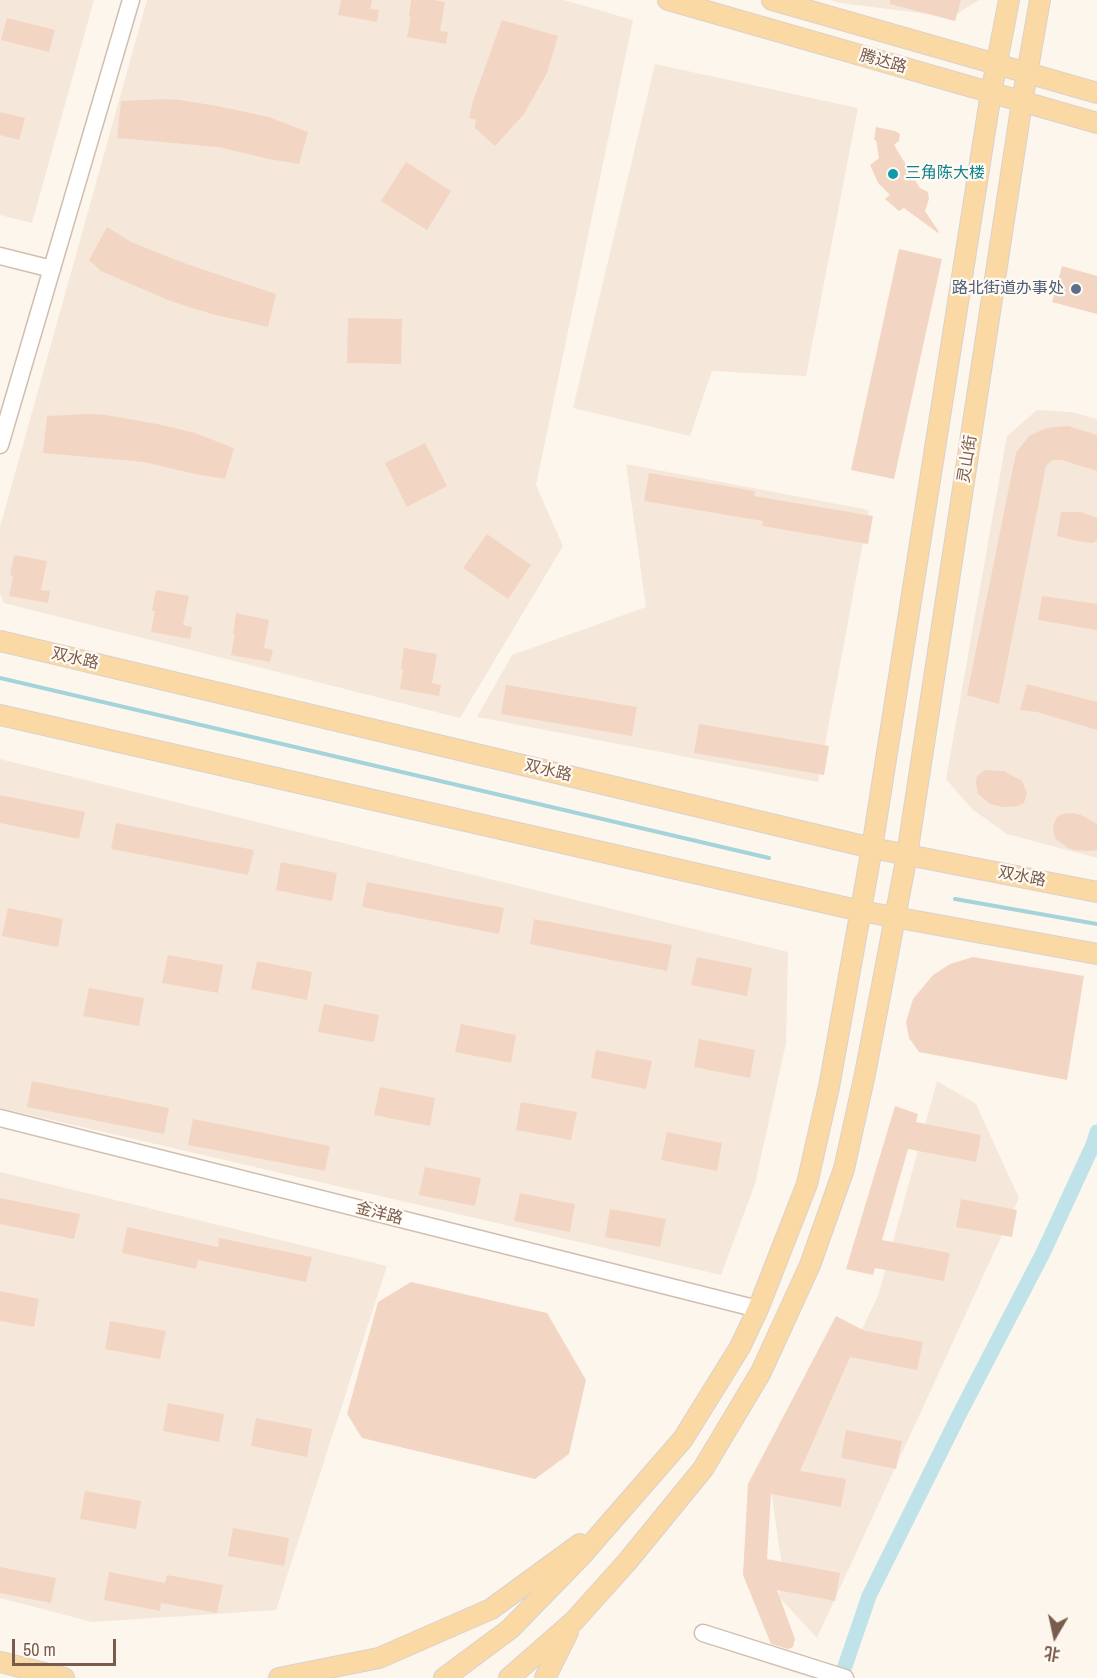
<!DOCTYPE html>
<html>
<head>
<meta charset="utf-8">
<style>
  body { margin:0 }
  #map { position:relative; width:1097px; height:1678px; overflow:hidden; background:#fdf6ec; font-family:"Archivo Narrow","Noto Sans SC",sans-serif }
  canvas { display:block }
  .north { position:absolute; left:1025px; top:1606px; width:60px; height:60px; -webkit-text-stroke:4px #fffaf3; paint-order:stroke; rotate:189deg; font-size:16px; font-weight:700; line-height:24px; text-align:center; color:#7a5c4d }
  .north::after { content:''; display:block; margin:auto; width:21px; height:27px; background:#7a5c4d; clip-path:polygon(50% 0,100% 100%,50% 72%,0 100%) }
  .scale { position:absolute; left:12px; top:1639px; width:104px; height:27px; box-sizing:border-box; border:3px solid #7a5c4d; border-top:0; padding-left:8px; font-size:18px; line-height:21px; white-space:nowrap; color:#7a5c4d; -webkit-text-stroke:4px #fffaf3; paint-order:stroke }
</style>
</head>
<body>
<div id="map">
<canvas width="1097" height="1678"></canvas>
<div class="north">北</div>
<div class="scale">50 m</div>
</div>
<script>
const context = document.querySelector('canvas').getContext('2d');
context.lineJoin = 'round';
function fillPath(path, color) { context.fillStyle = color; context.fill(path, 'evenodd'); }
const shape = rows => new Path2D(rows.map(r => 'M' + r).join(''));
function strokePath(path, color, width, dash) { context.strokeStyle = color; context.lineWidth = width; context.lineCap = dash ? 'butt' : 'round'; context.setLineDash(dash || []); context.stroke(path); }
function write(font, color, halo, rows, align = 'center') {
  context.font = font + ' "Archivo Narrow","Noto Sans SC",sans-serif'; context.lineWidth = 4.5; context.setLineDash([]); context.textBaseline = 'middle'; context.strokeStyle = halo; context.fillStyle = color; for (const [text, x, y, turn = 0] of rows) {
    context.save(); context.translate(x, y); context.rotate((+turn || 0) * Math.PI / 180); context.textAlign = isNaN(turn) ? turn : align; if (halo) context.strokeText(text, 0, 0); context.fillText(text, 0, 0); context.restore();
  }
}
const residential = shape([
  [0,0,94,0,32,223,0,215],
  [147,0,564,0,633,20,536,485,563,546,460,718,4,603,0,593,0,527],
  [830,0,979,0,952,17,840,3],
  [655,64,858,108,806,376,712,371,690,436,573,408],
  [1037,410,1072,412,1097,419,1097,858,1007,834,972,809,946,779,1007,436],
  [626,464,869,510,818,782,477,717,512,655,646,607],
  [0,759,788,952,786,1043,755,1184,721,1275,0,1108],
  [937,1081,976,1104,1019,1198,817,1638,779,1597,782,1566,771,1490,843,1368,878,1296],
  [0,1172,387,1266,276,1610,92,1622,0,1598]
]);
const stream = shape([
  [0,678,769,858],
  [955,899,1097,924]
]);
const canal = shape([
  [841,1678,869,1596,961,1411,1043,1253,1093,1145,1097,1132]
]);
const building = shape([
  [341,0,372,0,370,9,379,10,377,22,338,15],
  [411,0,434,0,445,2,440,31,448,32,446,44,407,37,411,17,409,16],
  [890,0,961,0,955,21,890,4],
  [7,18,55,30,49,52,1,40],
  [502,20,558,36,547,73,524,114,495,146,475,128,476,120,469,118,473,101],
  [163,99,180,100,217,106,269,117,308,132,299,164,269,159,218,147,117,138,121,101],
  [0,112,25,118,19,140,0,135],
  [876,127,895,131,900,134,899,141,894,145,920,188,928,192,929,199,925,211,939,232,938,233,904,208,899,211,885,199,890,195,878,183,870,165,879,158,876,140,874,140],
  [406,162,451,191,427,230,381,201],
  [107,227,131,242,181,262,276,294,268,327,212,314,170,301,101,271,89,260],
  [899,249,942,259,894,479,851,470],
  [1062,266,1097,276,1097,314,1052,302],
  [348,318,402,319,401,364,347,363],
  [89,414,106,415,157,424,195,433,234,448,225,479,195,474,144,462,43,453,47,416],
  [1068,426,1097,435,1097,471,1061,460,1052,460,1046,466,999,704,967,695,1016,453,1029,436,1046,428],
  [425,443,447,486,407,507,385,463],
  [649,473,755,491,754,496,873,516,868,544,762,526,763,521,644,501],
  [1061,512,1081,512,1097,518,1097,541,1092,543,1077,541,1057,536],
  [487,534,531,565,508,599,463,568],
  [14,555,47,561,41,590,50,591,48,603,9,596,13,576,10,575],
  [156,590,189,596,183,625,192,627,190,639,151,632,155,611,152,611],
  [1042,596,1097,604,1097,630,1038,620],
  [236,613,269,620,264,648,273,650,270,662,231,655,235,634,233,634],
  [404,648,437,654,432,683,441,685,439,696,400,689,403,669,401,669],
  [1027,684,1097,702,1097,730,1037,712,1020,710],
  [506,685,637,707,632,736,501,714],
  [699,724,829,746,824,775,694,753],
  [985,770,1004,771,1022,781,1027,793,1024,803,1018,806,1002,807,990,804,978,794,976,782,977,776],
  [0,795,85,812,79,839,0,823],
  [1074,813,1081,815,1097,824,1097,850,1089,851,1074,850,1068,848,1055,838,1053,826,1057,817,1062,814],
  [116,823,254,850,248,875,111,849],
  [281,862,337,873,332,901,276,890],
  [367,882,504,908,499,934,362,907],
  [8,908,63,919,58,947,2,936],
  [534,919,672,945,667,971,530,944],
  [168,955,223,965,218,993,162,983],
  [697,957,752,968,747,996,691,985],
  [973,957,1084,976,1067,1080,919,1052,909,1038,906,1022,913,999,933,975,950,964],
  [257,961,312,972,307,1000,251,989],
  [89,988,144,998,139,1026,83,1016],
  [324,1004,379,1015,374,1042,318,1032],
  [461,1024,516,1035,511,1063,455,1052],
  [699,1039,755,1050,750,1078,694,1067],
  [596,1050,652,1061,646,1089,591,1078],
  [32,1081,169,1108,164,1134,27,1107],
  [380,1087,435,1098,430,1126,374,1115],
  [521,1102,577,1112,571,1140,516,1130],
  [895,1106,918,1114,916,1122,981,1135,976,1162,908,1149,882,1240,950,1253,944,1281,875,1268,873,1275,846,1269],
  [193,1119,330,1146,325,1171,188,1145],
  [667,1132,722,1143,717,1171,661,1160],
  [425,1167,481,1178,475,1206,419,1195],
  [520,1193,575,1204,570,1232,514,1221],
  [0,1198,80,1214,74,1239,0,1224],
  [961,1199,1017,1210,1012,1237,956,1227],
  [610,1209,666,1219,660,1247,605,1237],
  [127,1227,218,1247,219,1238,312,1257,306,1282,198,1260,196,1269,122,1253],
  [411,1282,547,1313,586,1380,569,1454,535,1479,362,1438,347,1414,378,1302],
  [0,1291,39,1299,34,1327,0,1321],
  [836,1316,865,1331,923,1342,917,1370,850,1357,800,1471,846,1479,841,1507,771,1494,767,1559,840,1573,835,1601,777,1590,795,1639,793,1647,788,1649,771,1644,743,1575,748,1484],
  [110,1321,166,1331,160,1359,105,1349],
  [168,1403,224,1414,219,1442,163,1431],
  [256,1418,312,1429,307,1457,251,1446],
  [846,1430,902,1441,896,1469,841,1458],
  [85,1491,141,1501,136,1529,80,1519],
  [233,1528,289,1538,284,1566,228,1556],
  [0,1567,56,1578,51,1603,0,1593],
  [109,1572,165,1583,167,1575,223,1585,217,1613,161,1603,160,1611,104,1600]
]);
const minor = shape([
  [0,256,52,269],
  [0,445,131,0],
  [0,1118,758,1309],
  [703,1633,845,1678]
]);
const major = shape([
  [668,0,1097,123],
  [772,0,1097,93],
  [0,641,872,848,1097,892],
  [0,715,861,911,1097,954],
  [0,1662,64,1678],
  [279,1678,379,1658,491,1609,580,1544],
  [444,1678,510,1629,582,1555,683,1439,740,1347,758,1309,807,1184,829,1087,872,848,991,93,1009,0],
  [509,1678,574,1621,627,1562,703,1469,761,1372,810,1265,844,1169,865,1074,907,855,1022,102,1040,0],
  [545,1678,568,1632]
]);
const markers = [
  [893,174,6,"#0f9aa8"],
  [1076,289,6,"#5c6f8a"]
];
const streetNames = [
  ["腾达路",883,62,16],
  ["灵山街",968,459,-81],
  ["双水路",75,659,13],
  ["双水路",548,771,13],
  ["双水路",1022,877,11],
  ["金洋路",379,1214,14]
];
const cultureNames = [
  ["三角陈大楼",905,174]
];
const serviceNames = [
  ["路北街道办事处",1064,289]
];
fillPath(residential, '#f5e8da');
strokePath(stream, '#a5d3da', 4);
strokePath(canal, '#bfe3e8', 15);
fillPath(building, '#f3d5c3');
strokePath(minor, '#d1beb0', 19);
strokePath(major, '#dad1cd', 22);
strokePath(minor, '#fff', 16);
strokePath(major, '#fbd9a5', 20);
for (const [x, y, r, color] of markers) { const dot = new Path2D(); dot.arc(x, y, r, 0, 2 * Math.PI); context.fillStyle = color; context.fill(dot); strokePath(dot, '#fffaf3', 2); }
write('16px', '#7a5c4d', '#fffaf3', streetNames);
write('16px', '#0d838f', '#fffaf3', cultureNames, 'left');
write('16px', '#4e5e75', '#fffaf3', serviceNames, 'right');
</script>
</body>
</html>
